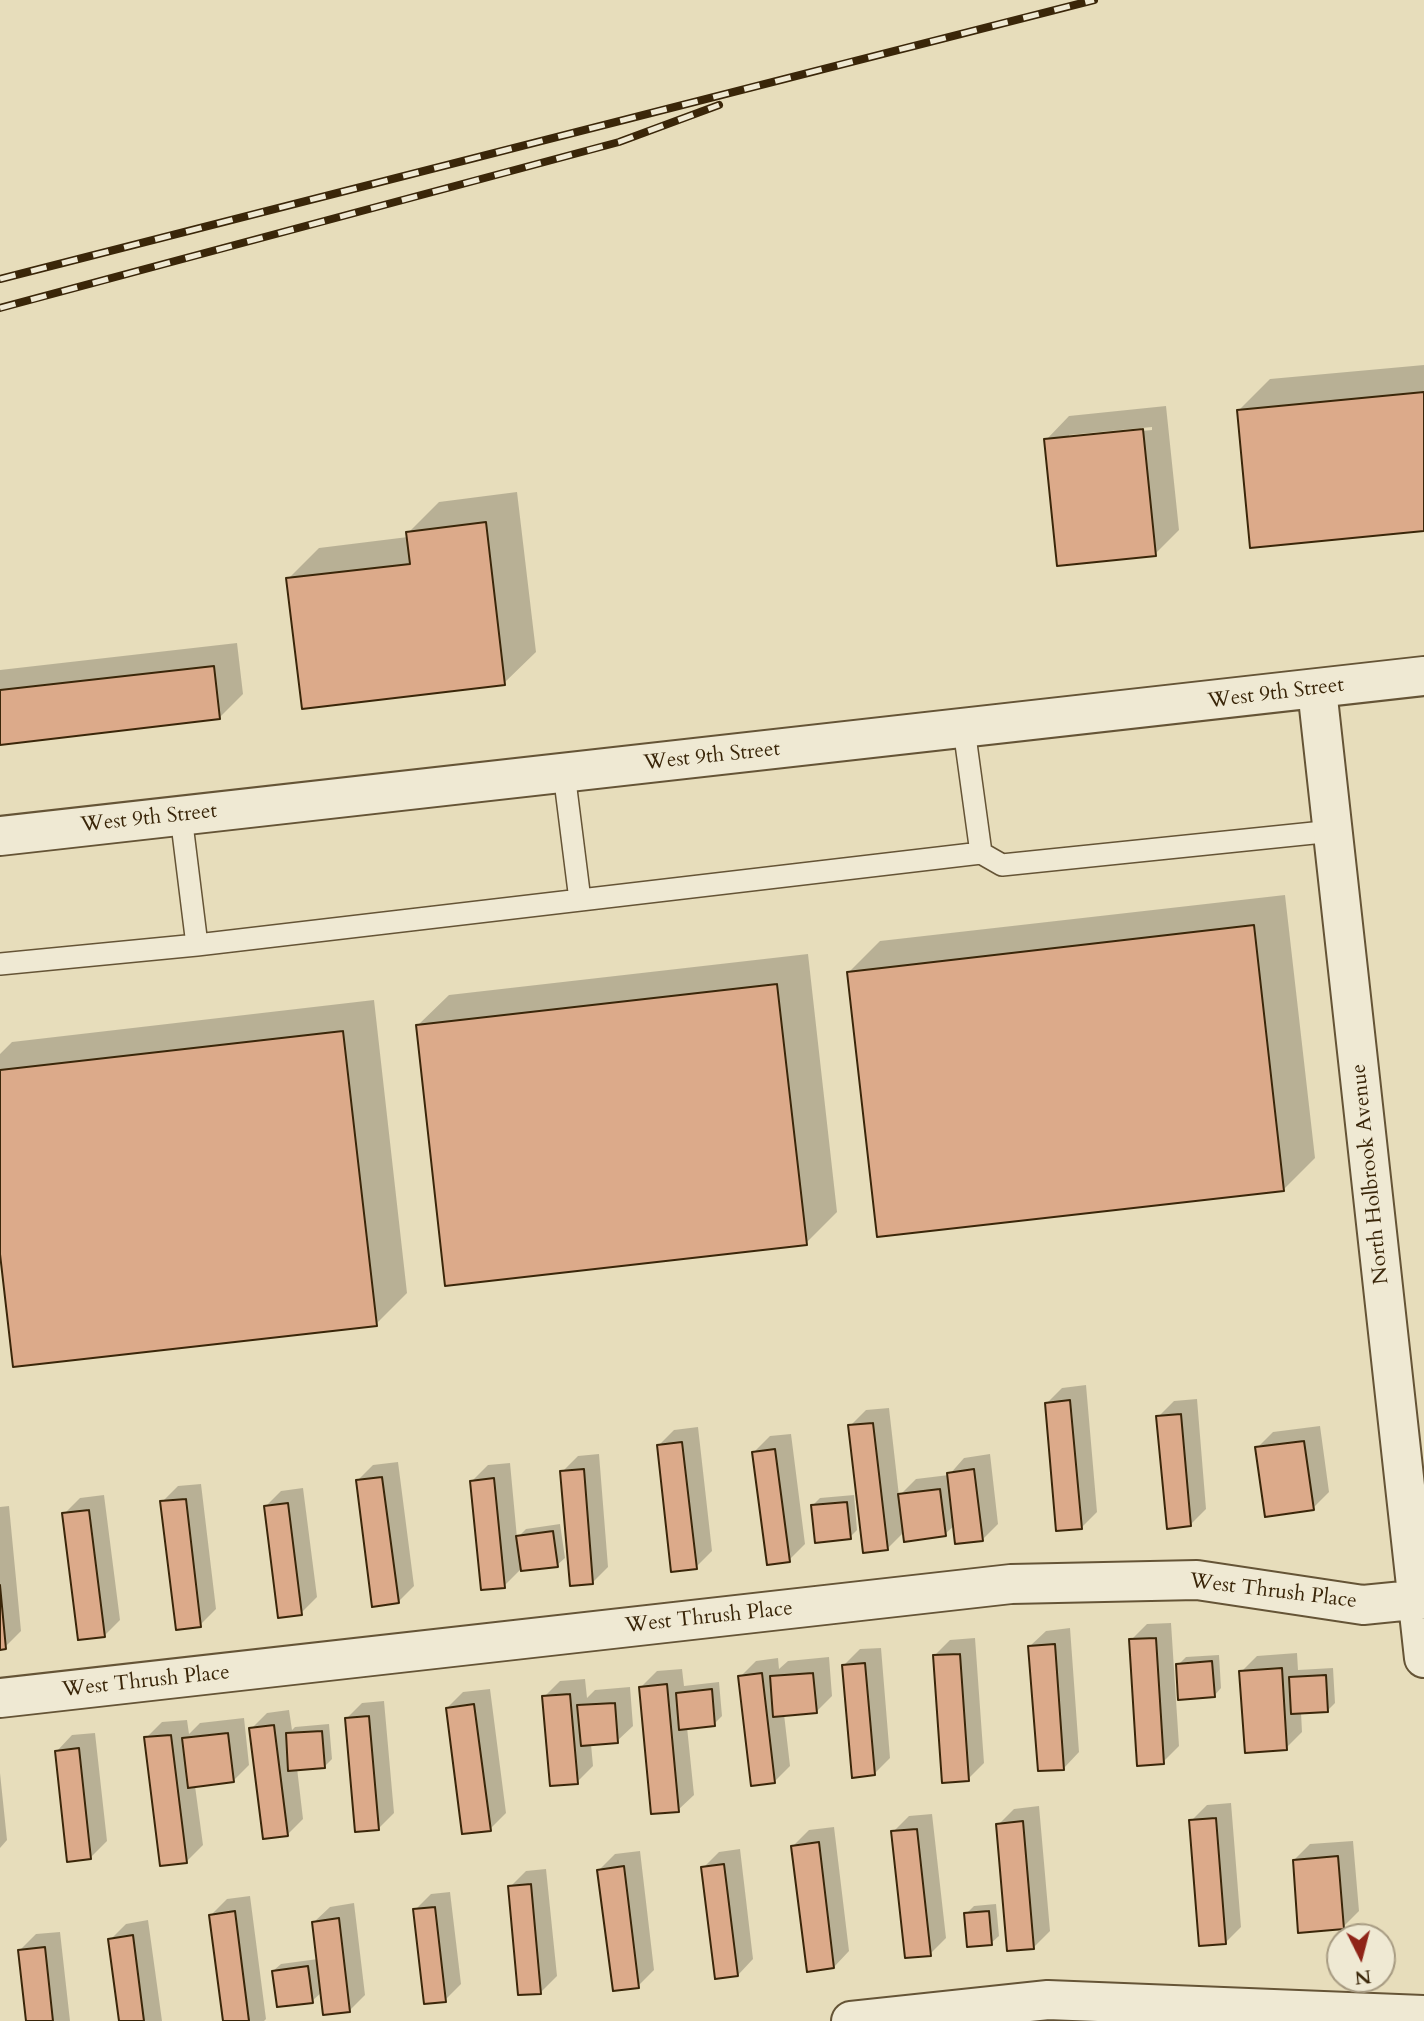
<!DOCTYPE html>
<html>
<head>
<meta charset="utf-8">
<style>
  body { margin:0 }
  #map { position:relative; width:1424px; height:2021px; overflow:hidden; background:#e7ddbb; font-family:Cardo,serif }
  canvas { display:block }
  .north { position:absolute; left:1326px; top:1923px; width:70px; height:70px; box-sizing:border-box; background:#efe9d3; border:2px solid #a79b82; border-radius:50%; rotate:174deg; font-size:19px; font-weight:700; line-height:28px; text-align:center; color:#3a2609 }
  .north::after { content:''; display:block; margin:auto; width:24px; height:32px; background:#8f2418; clip-path:polygon(50% 0,100% 100%,50% 72%,0 100%) }
</style>
</head>
<body>
<div id="map">
<canvas width="1424" height="2021"></canvas>
<div class="north">N</div>
</div>
<script>
const context = document.querySelector('canvas').getContext('2d');
context.lineJoin = 'round';
function fillPath(path, color) { context.fillStyle = color; context.fill(path, 'evenodd'); }
const shape = rows => new Path2D(rows.map(r => 'M' + r).join(''));
function strokePath(path, color, width, dash) { context.strokeStyle = color; context.lineWidth = width; context.lineCap = dash ? 'butt' : 'round'; context.setLineDash(dash || []); context.stroke(path); }
function write(font, color, halo, rows, align = 'center') {
  context.font = font + ' Cardo,serif'; context.lineWidth = 5; context.setLineDash([]); context.textBaseline = 'middle'; context.strokeStyle = halo; context.fillStyle = color; for (const [text, x, y, turn = 0] of rows) {
    context.save(); context.translate(x, y); context.rotate((+turn || 0) * Math.PI / 180); context.textAlign = isNaN(turn) ? turn : align; if (halo) context.strokeText(text, 0, 0); context.fillText(text, 0, 0); context.restore();
  }
}
const shadow = shape([
  [1424,365,1424,530,1239,410,1270,379],
  [1166,406,1179,530,1155,554,1046,440,1069,416],
  [1152,427,1152,430,1069,438,1069,435],
  [517,492,536,652,504,683,288,579,319,548,408,537,408,533,439,502],
  [237,643,243,694,219,718,0,743,0,670],
  [1285,895,1315,1158,1284,1189,849,972,880,941],
  [808,954,837,1212,806,1243,417,1026,449,995],
  [374,1000,407,1293,376,1324,0,1239,0,1054,12,1042],
  [1086,1385,1097,1512,1081,1528,1046,1404,1062,1388],
  [1197,1399,1206,1509,1190,1525,1158,1417,1174,1401],
  [889,1408,899,1496,916,1479,949,1475,964,1458,990,1454,998,1524,982,1540,955,1525,945,1534,905,1531,887,1549,850,1426,866,1410],
  [1320,1426,1329,1492,1313,1508,1257,1448,1273,1432],
  [698,1427,712,1551,696,1567,658,1446,674,1430],
  [791,1434,805,1544,789,1560,754,1452,770,1436],
  [599,1454,608,1567,592,1583,562,1472,578,1456],
  [398,1462,414,1586,398,1602,357,1481,373,1465],
  [510,1463,517,1538,526,1529,560,1524,565,1558,557,1565,522,1568,504,1586,472,1481,488,1465],
  [201,1484,216,1609,200,1625,162,1502,178,1486],
  [303,1488,317,1597,301,1613,265,1507,281,1491],
  [104,1495,120,1620,104,1636,64,1514,80,1498],
  [854,1495,857,1530,850,1537,812,1506,820,1498],
  [9,1506,21,1631,5,1647,0,1648,0,1507],
  [1171,1623,1179,1746,1163,1762,1131,1640,1147,1624],
  [1070,1628,1079,1752,1064,1768,1030,1646,1046,1631],
  [975,1638,984,1763,968,1779,934,1656,950,1640],
  [881,1648,890,1758,874,1774,844,1665,860,1649],
  [1297,1653,1298,1670,1333,1668,1335,1703,1328,1710,1301,1712,1302,1732,1286,1748,1241,1672,1257,1656],
  [1219,1655,1221,1688,1214,1696,1178,1665,1186,1657],
  [829,1657,832,1696,816,1712,784,1714,790,1766,774,1782,740,1677,756,1661,778,1658,779,1669,788,1661],
  [682,1669,684,1686,719,1682,722,1716,714,1724,687,1727,694,1795,678,1810,641,1687,657,1671],
  [585,1679,587,1698,595,1690,630,1687,633,1726,617,1741,591,1744,593,1766,577,1782,544,1697,560,1681],
  [490,1689,506,1813,490,1829,447,1708,463,1692],
  [384,1701,394,1813,378,1829,346,1719,362,1703],
  [289,1710,292,1730,295,1727,329,1724,332,1759,325,1766,297,1768,303,1819,287,1835,251,1729,267,1713],
  [244,1718,249,1765,233,1781,195,1786,203,1845,187,1861,146,1738,162,1722,187,1720,189,1734,200,1723],
  [95,1733,107,1841,91,1857,57,1751,72,1735],
  [0,1773,7,1840,0,1848],
  [1231,1803,1241,1927,1225,1943,1191,1821,1207,1805],
  [1039,1806,1050,1931,1034,1947,998,1825,1014,1809],
  [932,1814,946,1938,930,1954,893,1832,909,1816],
  [834,1827,849,1951,834,1967,793,1846,809,1830],
  [1353,1841,1359,1911,1343,1927,1294,1860,1310,1844],
  [740,1849,753,1959,738,1975,703,1868,719,1852],
  [640,1851,654,1970,638,1986,599,1870,615,1854],
  [546,1869,557,1976,541,1992,510,1887,526,1871],
  [450,1892,461,1984,445,2000,415,1910,431,1894],
  [250,1896,266,2019,264,2021,225,2021,211,1915,227,1899],
  [354,1903,365,1995,349,2011,322,1992,312,2001,273,1971,281,1964,318,1959,314,1922,330,1907],
  [996,1904,999,1936,991,1943,966,1914,974,1906],
  [148,1920,162,2021,121,2021,110,1940,126,1924],
  [60,1932,70,2021,27,2021,20,1950,36,1934]
]);
const building = shape([
  [1424,392,1424,531,1250,548,1237,410,1424,392],
  [1143,429,1156,556,1057,566,1044,439,1143,429],
  [486,522,505,685,302,709,286,578,410,564,406,532,486,522],
  [214,666,220,719,0,745,0,690,214,666],
  [1254,925,1284,1191,877,1237,847,972,1254,925],
  [777,984,807,1245,445,1286,416,1025,777,984],
  [343,1031,377,1326,13,1367,0,1254,0,1070,343,1031],
  [1070,1400,1082,1529,1056,1531,1045,1403,1070,1400],
  [1181,1414,1191,1526,1167,1529,1156,1416,1181,1414],
  [873,1423,888,1550,863,1553,848,1425,873,1423],
  [1304,1441,1314,1510,1265,1517,1255,1447,1304,1441],
  [682,1442,697,1569,671,1572,657,1445,682,1442],
  [775,1449,790,1562,767,1565,752,1452,775,1449],
  [584,1469,593,1584,570,1586,560,1471,584,1469],
  [974,1469,983,1541,955,1544,947,1473,974,1469],
  [382,1477,399,1603,372,1607,356,1480,382,1477],
  [494,1478,505,1588,481,1590,470,1481,494,1478],
  [940,1489,946,1536,904,1542,898,1494,940,1489],
  [186,1499,201,1627,176,1630,160,1501,186,1499],
  [847,1502,851,1539,815,1543,811,1505,847,1502],
  [288,1503,302,1615,278,1618,264,1506,288,1503],
  [89,1510,105,1637,78,1640,62,1513,89,1510],
  [553,1531,558,1567,521,1571,516,1536,553,1531],
  [0,1585,6,1649,0,1650,0,1585],
  [1156,1638,1164,1764,1137,1766,1129,1639,1156,1638],
  [1055,1644,1064,1770,1038,1771,1028,1646,1055,1644],
  [960,1654,969,1781,942,1783,933,1655,960,1654],
  [1212,1661,1215,1697,1178,1700,1176,1664,1212,1661],
  [865,1663,875,1775,852,1778,842,1665,865,1663],
  [1282,1668,1287,1750,1245,1753,1239,1671,1282,1668],
  [762,1673,775,1783,751,1786,738,1676,762,1673],
  [813,1673,817,1713,773,1717,770,1676,813,1673],
  [1326,1675,1328,1712,1291,1714,1289,1677,1326,1675],
  [667,1684,679,1812,651,1814,639,1687,667,1684],
  [712,1689,715,1726,679,1730,676,1693,712,1689],
  [570,1694,578,1784,550,1786,542,1696,570,1694],
  [615,1703,618,1743,581,1746,577,1705,615,1703],
  [474,1704,491,1831,462,1834,446,1708,474,1704],
  [369,1716,379,1830,355,1832,345,1718,369,1716],
  [274,1725,288,1836,263,1839,249,1728,274,1725],
  [322,1731,325,1768,288,1771,286,1733,322,1731],
  [228,1733,234,1782,188,1788,182,1738,228,1733],
  [171,1735,187,1863,160,1866,144,1737,171,1735],
  [79,1748,91,1859,67,1862,55,1751,79,1748],
  [1216,1818,1226,1944,1199,1946,1189,1820,1216,1818],
  [1023,1821,1034,1949,1007,1951,996,1824,1023,1821],
  [917,1829,931,1956,905,1958,891,1831,917,1829],
  [819,1842,834,1968,807,1972,791,1846,819,1842],
  [1338,1856,1344,1929,1298,1933,1293,1860,1338,1856],
  [724,1864,738,1976,715,1979,701,1867,724,1864],
  [624,1866,639,1988,613,1991,597,1870,624,1866],
  [531,1884,541,1994,518,1995,508,1886,531,1884],
  [435,1907,446,2002,424,2004,413,1909,435,1907],
  [235,1911,249,2021,223,2021,209,1915,235,1911],
  [989,1911,992,1945,967,1947,964,1913,989,1911],
  [339,1918,350,2012,323,2015,312,1922,339,1918],
  [133,1935,144,2021,119,2021,108,1939,133,1935],
  [45,1947,53,2021,26,2021,18,1950,45,1947],
  [308,1966,313,2003,277,2007,272,1971,308,1966]
]);
const service = shape([
  [564,773,580,900],
  [181,816,197,945],
  [981,853,1002,865,1333,831],
  [0,964,197,945,981,853,964,729]
]);
const minor = shape([
  [1317,689,1424,1658],
  [0,836,1424,676],
  [0,1698,1011,1584,1197,1580,1363,1605,1424,1599],
  [851,2021,1048,2000,1424,2015]
]);
const rail = shape([
  [0,279,1094,0],
  [0,308,619,142,719,105]
]);
const streetNames = [
  ["West 9th Street",1276,694,-7],
  ["West 9th Street",712,757,-6],
  ["West 9th Street",149,819,-6],
  ["North Holbrook Avenue",1371,1174,-96],
  ["West Thrush Place",1273,1592,7],
  ["West Thrush Place",709,1618,-6],
  ["West Thrush Place",146,1682,-6]
];
fillPath(shadow, '#0003');
fillPath(building, '#dcaa8a');
strokePath(building, '#3a2609', 2);
strokePath(service, '#655436', 24);
strokePath(minor, '#655436', 42);
strokePath(service, '#efe9d3', 21);
strokePath(minor, '#efe9d3', 38);
strokePath(rail, '#3a2609', 8);
strokePath(rail, '#efe9d3', 5, [16]);
write('21px', '#3a2609', '#efe9d3', streetNames);
</script>
</body>
</html>
